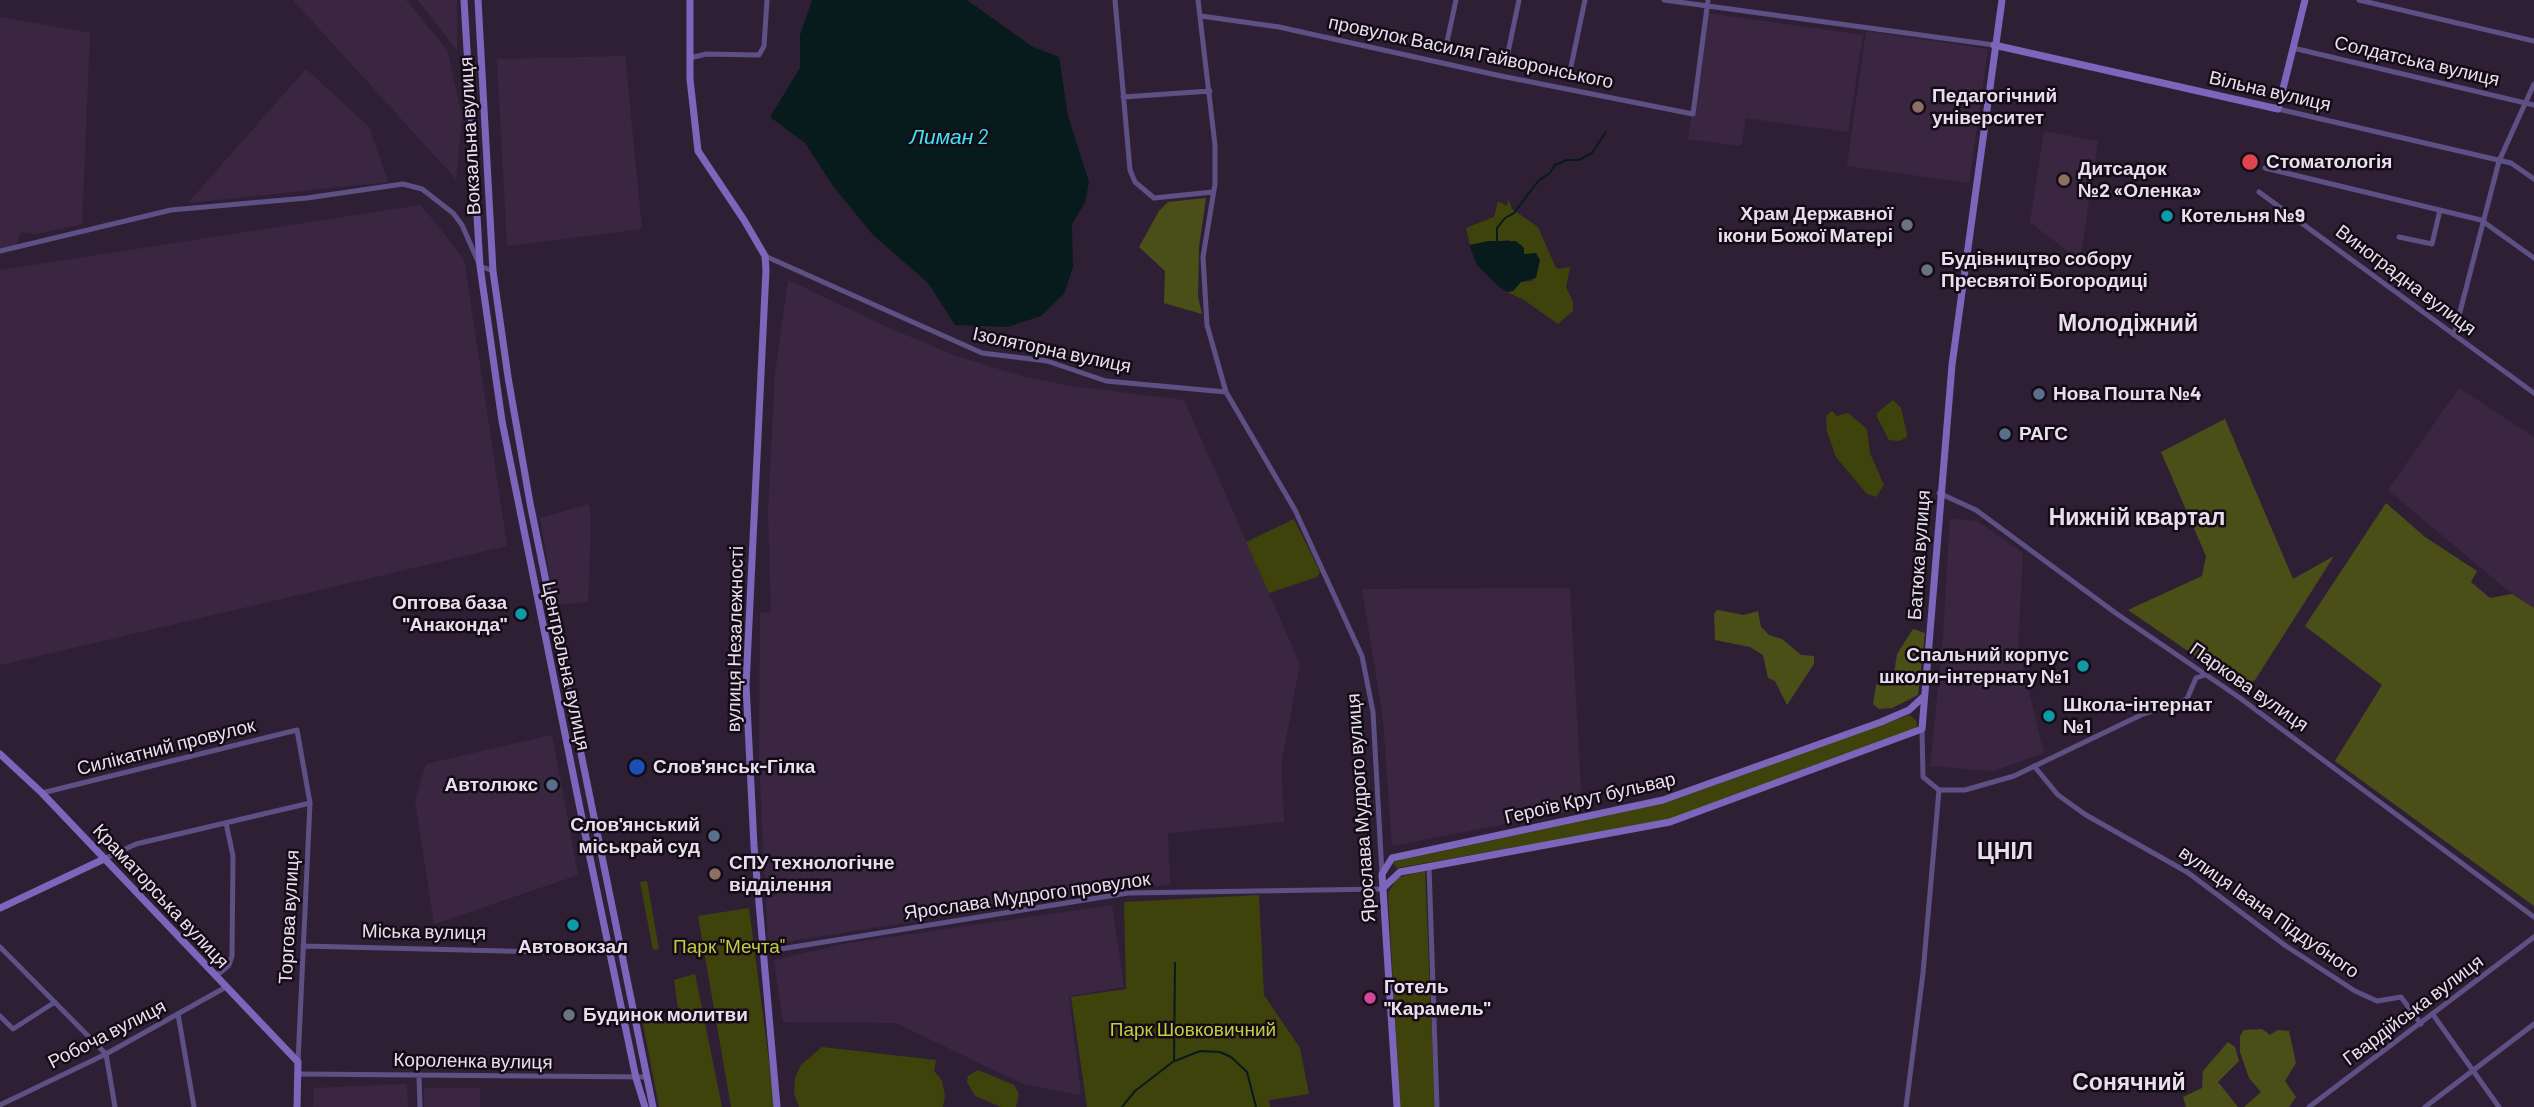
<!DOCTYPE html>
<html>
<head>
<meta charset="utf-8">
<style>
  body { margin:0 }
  canvas { display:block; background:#2f1f35 }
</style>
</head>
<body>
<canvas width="2534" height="1107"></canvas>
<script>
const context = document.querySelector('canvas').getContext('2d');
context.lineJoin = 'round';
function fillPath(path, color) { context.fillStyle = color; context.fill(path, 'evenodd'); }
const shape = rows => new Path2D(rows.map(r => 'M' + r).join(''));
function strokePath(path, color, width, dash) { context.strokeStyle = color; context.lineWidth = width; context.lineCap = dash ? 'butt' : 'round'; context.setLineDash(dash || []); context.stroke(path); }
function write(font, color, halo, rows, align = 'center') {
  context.font = font + ' Barlow,sans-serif'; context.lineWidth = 5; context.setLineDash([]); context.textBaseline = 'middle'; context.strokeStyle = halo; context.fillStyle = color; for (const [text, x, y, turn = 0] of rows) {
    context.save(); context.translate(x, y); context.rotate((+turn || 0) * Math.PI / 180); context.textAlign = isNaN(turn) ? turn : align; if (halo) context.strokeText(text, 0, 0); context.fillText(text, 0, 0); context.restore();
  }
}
const built = shape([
  [293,0,406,0,447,50,462,115,456,179],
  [418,0,457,0,457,51],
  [1707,13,1863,35,1848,132,1746,118,1741,146,1688,139],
  [0,17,90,33,82,224,36,234,21,232,16,245,0,248],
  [1866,31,1988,49,1969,183,1847,166],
  [625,56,642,229,507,246,497,59],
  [306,69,369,127,388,182,188,203],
  [2044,131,2098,141,2080,261,2030,222],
  [421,205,464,259,507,546,0,665,0,270],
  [788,280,889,328,956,356,1025,377,1072,386,1184,400,1300,664,1281,765,1284,822,1168,833,1170,885,1119,888,768,945,759,760,760,613,771,612,768,513,775,374],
  [2459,388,2534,437,2534,608,2512,594,2388,490],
  [589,504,591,522,588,602,555,605,540,518],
  [1950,519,1977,521,2023,553,2018,647,2044,753,1993,771,1930,766,1942,654],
  [1570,588,1582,809,1392,846,1383,718,1362,589],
  [552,735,578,875,434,924,415,800,426,764],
  [1112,905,1124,987,1069,996,1081,1095,1023,1084,896,1023,783,1022,774,960,849,943],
  [407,1084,408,1107,313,1107,314,1088],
  [424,1088,480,1088,480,1107,424,1107]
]);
const green = shape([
  [1508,199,1512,209,1538,227,1555,266,1558,269,1570,267,1566,287,1573,302,1573,311,1558,324,1524,300,1507,292,1513,291,1521,282,1532,281,1537,272,1538,261,1532,255,1524,254,1522,245,1508,240,1470,245,1466,228,1494,217,1498,201,1507,206],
  [1893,400,1901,408,1907,434,1906,438,1899,441,1889,440,1877,417,1877,413],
  [1832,411,1837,416,1848,413,1867,429,1870,453,1884,485,1876,497,1866,493,1836,457,1827,431,1826,416],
  [1294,519,1320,572,1317,577,1269,593,1246,542],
  [1909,715,1916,720,1917,726,1911,732,1669,820,1397,868,1392,862,1665,803],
  [1425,870,1435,1107,1400,1107,1388,893,1397,878],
  [647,881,659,949,653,950,640,882],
  [1259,895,1264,995,1300,1048,1309,1094,1269,1100,1270,1107,1087,1107,1071,997,1126,989,1124,902],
  [749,908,775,1107,731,1107,698,916],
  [695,974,722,1107,659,1107,643,1024,679,1015,674,980],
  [822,1047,936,1060,934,1071,942,1081,945,1096,943,1107,799,1107,794,1093,795,1078,801,1065],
  [978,1070,1014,1085,1019,1094,1016,1107,1001,1107,975,1096,967,1082,968,1076]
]);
const forest = shape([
  [1206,198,1199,247,1198,297,1202,314,1164,303,1165,271,1139,247,1159,211,1168,202],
  [2225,419,2293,579,2334,556,2255,680,2242,688,2128,610,2202,576,2206,556,2161,452],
  [2386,503,2425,537,2477,571,2471,582,2490,598,2512,594,2534,608,2534,906,2335,761,2382,685,2305,626],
  [1717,610,1744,615,1758,611,1761,627,1769,635,1782,639,1801,655,1814,656,1814,664,1787,705,1775,681,1768,678,1763,655,1750,647,1715,640,1714,614],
  [1913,629,1925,633,1918,695,1892,708,1879,709,1873,704,1876,685,1894,673,1897,654],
  [2262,1029,2270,1035,2278,1030,2289,1031,2296,1063,2285,1081,2296,1097,2289,1107,2244,1107,2261,1092,2249,1078,2240,1052,2240,1036,2244,1030],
  [2228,1042,2235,1047,2239,1061,2218,1082,2238,1107,2186,1107,2183,1097,2202,1088,2203,1071]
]);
const water = shape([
  [812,0,967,0,1033,47,1059,57,1068,116,1089,182,1085,203,1072,224,1073,267,1064,294,1041,316,1008,327,955,325,928,283,873,235,833,186,805,143,770,117,800,68,800,35],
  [1488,241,1516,241,1524,248,1524,254,1536,253,1540,260,1536,278,1521,282,1513,291,1507,292,1498,286,1477,265,1471,250,1470,245]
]);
const stream = shape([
  [1497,241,1497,228,1505,218,1514,213,1539,180,1550,173,1555,165,1567,160,1579,160,1592,153,1606,132],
  [1175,1061,1200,1051,1220,1052,1231,1057,1247,1072,1256,1107],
  [1122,1107,1135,1091,1174,1061,1175,963]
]);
const street = shape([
  [1115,0,1130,170,1135,182,1154,198,1213,192],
  [1198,0,1215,145,1215,184,1203,257,1207,325,1226,392,1295,510,1362,656,1373,712,1382,874],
  [1664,0,1994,45],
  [2359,0,2534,41],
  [1201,16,1279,27,1501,76,1693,114,1708,0],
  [2293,48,2534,105],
  [1445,51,1456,0],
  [690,58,706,54,759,55,764,46,767,0],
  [1506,62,1519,0],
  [1569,76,1585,0],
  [1123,97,1210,91],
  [2278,109,2511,163,2534,179],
  [2265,168,2481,220,2534,258],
  [2259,192,2534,393],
  [2399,237,2432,244,2440,210],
  [0,251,171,210,307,198,403,184,422,189,453,213,462,225,480,266,493,271],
  [765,256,982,353,1047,361,1106,381,1226,392],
  [2454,335,2499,161,2534,84],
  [1939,493,1976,510,2117,614,2240,698,2534,917],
  [1922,729,1923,777,1939,790,1965,790,2014,776,2141,715,2187,699,2196,678,2205,675],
  [2034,766,2058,795,2086,815,2187,872,2286,946,2355,991,2377,1001,2401,997,2421,1024],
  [42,793,297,730,310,803,298,1062],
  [104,859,136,844,310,803],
  [1429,866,1437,1107],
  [303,946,545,952],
  [0,947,106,1054,115,1107],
  [762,952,1128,893,1382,889],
  [216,976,229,965,232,956,233,856,226,823],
  [178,1014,194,1107],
  [0,1016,13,1029,55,1002],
  [2434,1016,2499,1107],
  [299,1074,647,1077],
  [419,1076,420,1107],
  [0,1105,106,1054,226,987],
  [1906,1107,1923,973,1939,790],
  [2309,1107,2534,937],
  [2425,1107,2534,1024]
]);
const secondary = shape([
  [464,0,480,266,502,421,589,853,636,1078,645,1107],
  [478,0,493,271,508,377,530,503,653,1107],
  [690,0,690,79,698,151,744,220,765,256,766,270,746,685,754,846,777,1107],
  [1994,45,2278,109,2305,0],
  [0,754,42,793,298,1062,297,1107],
  [1382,889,1400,872,1670,822,1922,729,1952,365,2002,0],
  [0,908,104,859],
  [1397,1107,1382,874,1392,858,1663,800,1881,722,1909,710,1922,698]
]);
const markers = [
  [1918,107,7,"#8d6e63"],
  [2250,162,9,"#e0444e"],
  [2064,180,7,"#8d6e63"],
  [2167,216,7,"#0f9aa8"],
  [1907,225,7,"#6b7280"],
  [1927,270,7,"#6b7280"],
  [2039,394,7,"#5c6f8a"],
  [2005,434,7,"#5c6f8a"],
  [521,614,7,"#0f9aa8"],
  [2083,666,7,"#0f9aa8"],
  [2049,716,7,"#0f9aa8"],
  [637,767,9,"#1a4fb4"],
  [552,785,7,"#5c6f8a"],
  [714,836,7,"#5c6f8a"],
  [715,874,7,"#8d6e63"],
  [573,925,7,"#0f9aa8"],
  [1370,998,7,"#d1479c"],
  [569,1015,7,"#6b7280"]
];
const streetNames = [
  ["провулок Василя Гайворонського",1471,52,12],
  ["Солдатська вулиця",2417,61,13],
  ["Вільна вулиця",2270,91,13],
  ["Вокзальна вулиця",470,136,-93],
  ["Виноградна вулиця",2406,280,37],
  ["Ізоляторна вулиця",1052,350,12],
  ["Батюка вулиця",1919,555,-86],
  ["вулиця Незалежності",735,639,-89],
  ["Центральна вулиця",566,666,78],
  ["Паркова вулиця",2249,687,35],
  ["Силікатний провулок",166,747,-14],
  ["Героїв Крут бульвар",1590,798,-13],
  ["Ярослава Мудрого вулиця",1361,808,-94],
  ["Краматорська вулиця",161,896,47],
  ["Ярослава Мудрого провулок",1027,896,-8],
  ["вулиця Івана Піддубного",2269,912,35],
  ["Торгова вулиця",289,917,-87],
  ["Міська вулиця",424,932,1],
  ["Гвардійська вулиця",2413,1010,-37],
  ["Робоча вулиця",107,1034,-27],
  ["Короленка вулиця",473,1061,1]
];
const poiNames = [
  ["Педагогічний",1932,96],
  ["університет",1932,118],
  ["Стоматологія",2266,162],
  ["Дитсадок",2078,169],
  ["№2 «Оленка»",2078,191],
  ["Храм Державної",1893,214,"right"],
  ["ікони Божої Матері",1893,236,"right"],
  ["Котельня №9",2181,216],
  ["Будівництво собору",1941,259],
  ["Пресвятої Богородиці",1941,281],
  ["Нова Пошта №4",2053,394],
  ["РАГС",2019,434],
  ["Оптова база",507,603,"right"],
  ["\"Анаконда\"",507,625,"right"],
  ["Спальний корпус",2069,655,"right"],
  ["школи-інтернату №1",2069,677,"right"],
  ["Школа-інтернат",2063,705],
  ["№1",2063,727],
  ["Слов'янськ-Гілка",653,767],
  ["Автолюкс",538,785,"right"],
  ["Слов'янський",700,825,"right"],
  ["міськрай суд",700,847,"right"],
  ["СПУ технологічне",729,863],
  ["відділення",729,885],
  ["Автовокзал",573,947,"center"],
  ["Готель",1384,987],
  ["\"Карамель\"",1384,1009],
  ["Будинок молитви",583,1015]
];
const parkNames = [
  ["Парк \"Мечта\"",729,947],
  ["Парк Шовковичний",1193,1030]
];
const waterNames = [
  ["Лиман 2",949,137]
];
const quarterNames = [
  ["Молодіжний",2128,323],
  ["Нижній квартал",2137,517],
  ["ЦНІЛ",2005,851],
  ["Сонячний",2129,1082]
];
fillPath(built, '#3a2641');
fillPath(green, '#3e420b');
fillPath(forest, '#4a4f17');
fillPath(water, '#071a1c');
strokePath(stream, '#071a1c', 2);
strokePath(street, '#5d5085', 5);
strokePath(secondary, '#7c66bb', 7);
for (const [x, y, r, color] of markers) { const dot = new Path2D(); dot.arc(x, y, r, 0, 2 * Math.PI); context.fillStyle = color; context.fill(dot); strokePath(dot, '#130c16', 2.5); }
write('19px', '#e9deed', '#130c16', streetNames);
write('bold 19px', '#e9deed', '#130c16', poiNames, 'left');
write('19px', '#c2cd40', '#130c16', parkNames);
write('italic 21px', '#45e2f0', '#130c16', waterNames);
write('bold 23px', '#e9deed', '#130c16', quarterNames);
</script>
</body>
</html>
